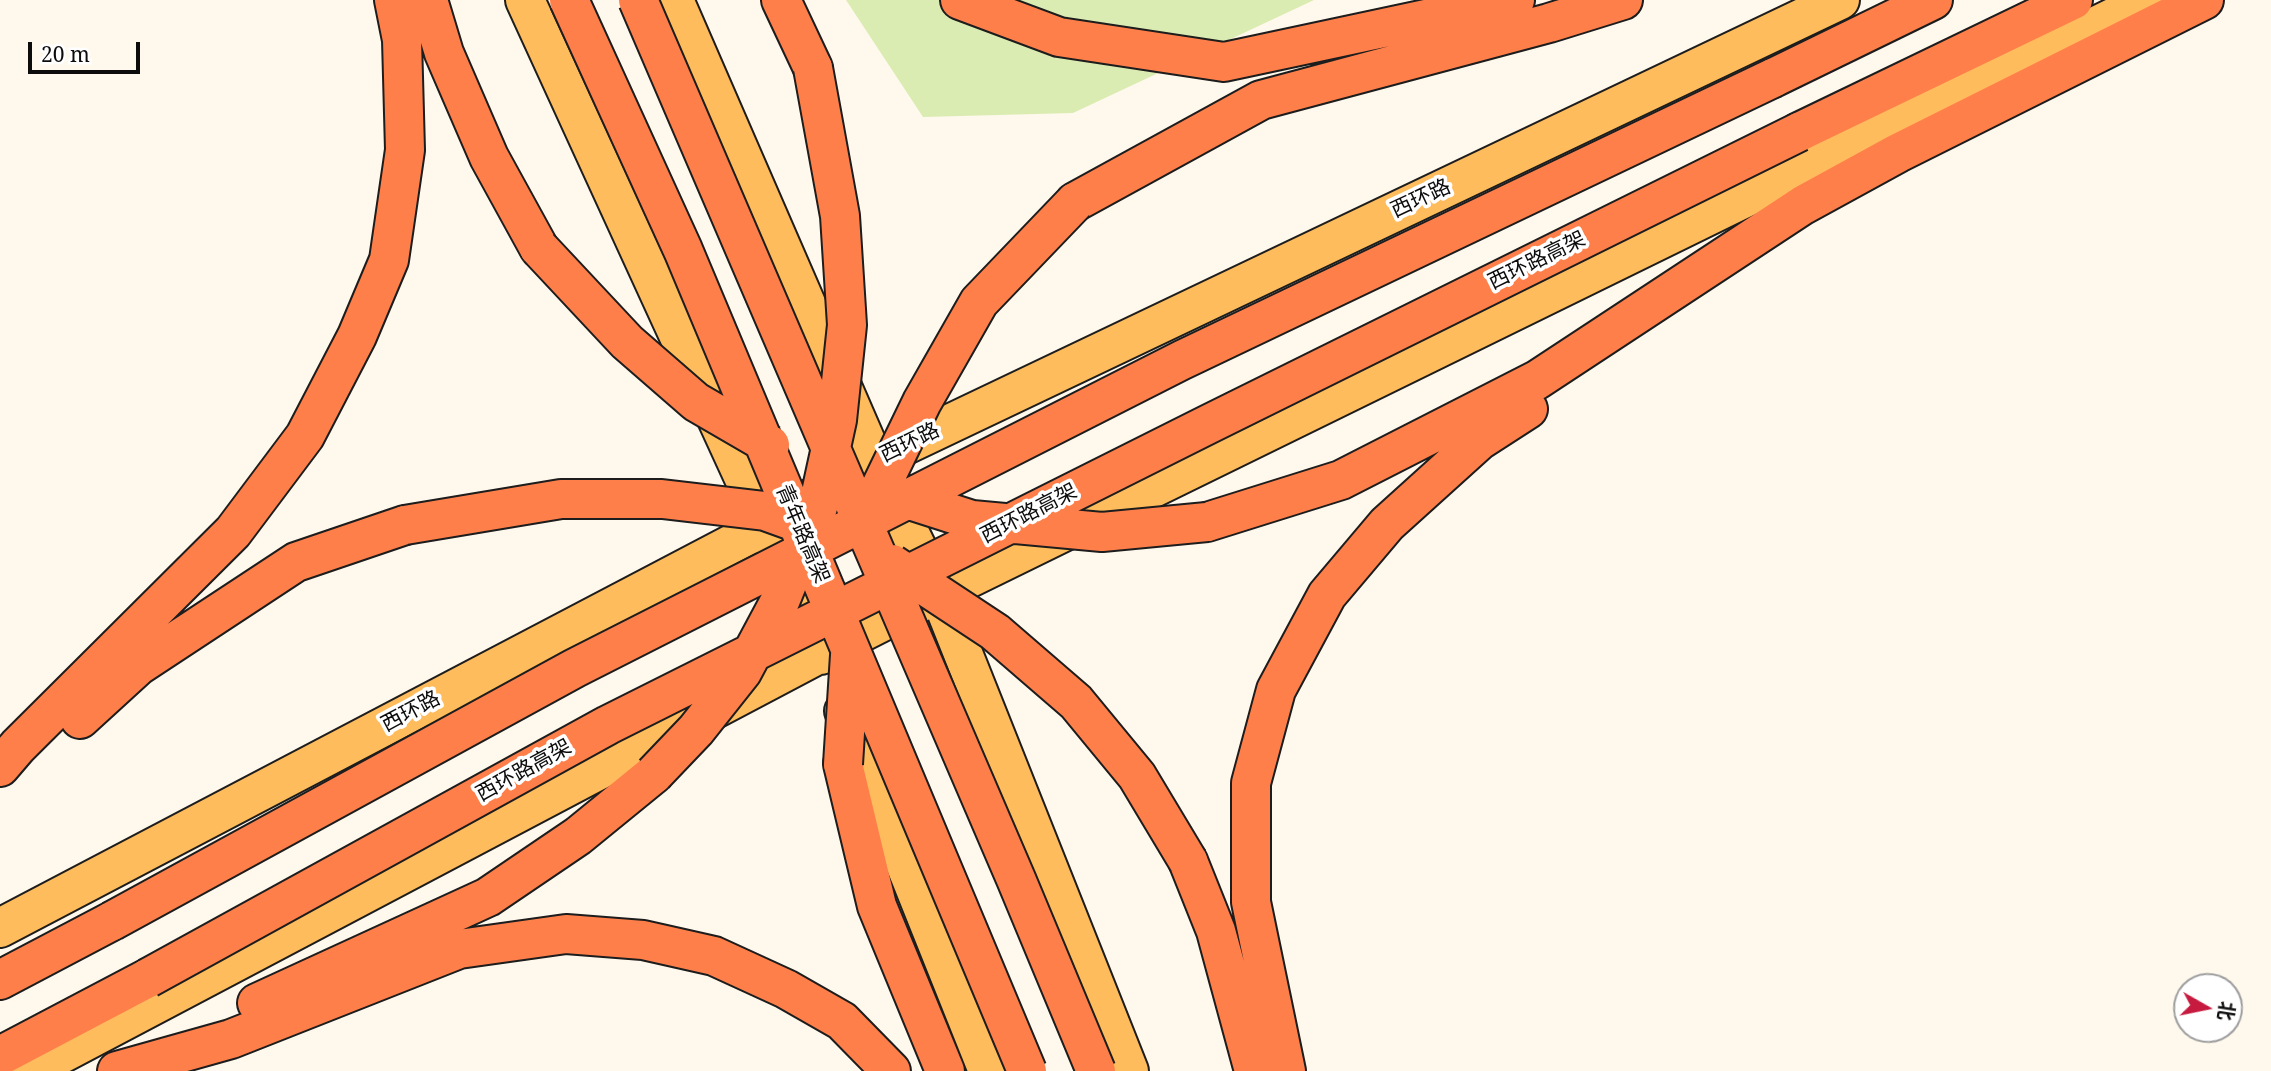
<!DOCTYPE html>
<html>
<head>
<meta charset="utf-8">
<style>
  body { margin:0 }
  #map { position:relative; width:2271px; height:1071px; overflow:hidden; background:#fff8ec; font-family:"Noto Serif","Noto Sans SC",serif }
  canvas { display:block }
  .north { position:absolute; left:2173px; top:973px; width:70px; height:70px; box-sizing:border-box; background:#fff; border:2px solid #9e9e9e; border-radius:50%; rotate:99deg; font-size:19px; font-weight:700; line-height:28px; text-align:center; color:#0c0c0c }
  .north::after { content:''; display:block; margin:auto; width:24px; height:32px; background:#c71a3f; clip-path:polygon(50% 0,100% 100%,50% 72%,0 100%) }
  .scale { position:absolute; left:28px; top:42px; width:112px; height:32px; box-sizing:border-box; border:4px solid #0c0c0c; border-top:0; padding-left:9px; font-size:21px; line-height:24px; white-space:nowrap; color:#0c0c0c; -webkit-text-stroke:5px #fff; paint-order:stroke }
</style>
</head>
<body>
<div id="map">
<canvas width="2271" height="1071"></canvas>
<div class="north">北</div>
<div class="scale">20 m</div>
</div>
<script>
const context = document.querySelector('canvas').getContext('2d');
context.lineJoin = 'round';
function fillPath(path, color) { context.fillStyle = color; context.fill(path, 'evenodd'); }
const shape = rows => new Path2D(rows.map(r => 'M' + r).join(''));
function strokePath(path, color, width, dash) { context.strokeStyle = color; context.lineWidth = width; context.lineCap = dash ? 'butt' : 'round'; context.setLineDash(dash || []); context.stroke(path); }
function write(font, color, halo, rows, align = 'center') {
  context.font = font + ' "Noto Serif","Noto Sans SC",serif'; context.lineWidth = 7; context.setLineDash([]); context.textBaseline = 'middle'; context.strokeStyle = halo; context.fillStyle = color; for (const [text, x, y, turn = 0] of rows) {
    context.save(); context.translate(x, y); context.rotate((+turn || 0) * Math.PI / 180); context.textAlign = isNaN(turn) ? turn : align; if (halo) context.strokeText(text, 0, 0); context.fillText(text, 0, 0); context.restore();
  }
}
const green = shape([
  [846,0,1314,0,1073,113,923,117]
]);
const major = shape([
  [525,0,766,526,821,655],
  [674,0,874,460,939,593,1129,1071],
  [844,711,988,1071],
  [0,928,766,526,874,460,1840,0],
  [29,1071,821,653,939,593,2149,0]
]);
const highway = shape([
  [428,0,444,53,489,157,539,248],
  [781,0,813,68],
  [960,0,1059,37,1224,62,1515,0],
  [1773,78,1933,0],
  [1799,132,2073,0],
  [1075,202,1261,100,1549,23,1623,0],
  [1207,522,1341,480,1537,380,1803,205,1898,153,2204,0],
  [80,719,138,666,296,562,405,525],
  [843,764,877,906,945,1071],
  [0,767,18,746,233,532,305,436,357,336,389,260,405,150,402,40,394,0],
  [1188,861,1216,931,1254,1071],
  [0,980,112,921],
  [257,1003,488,897,578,836,654,774],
  [0,1056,148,978],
  [117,1071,231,1039,459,949,566,934,643,940,714,956,786,989,842,1021,891,1071],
  [1286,1071,1251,902,1251,783,1276,690,1327,595,1387,524,1480,440,1528,409]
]);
const highwayBridge = shape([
  [569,0,683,250,1027,1071],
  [638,0,1016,879,1096,1071],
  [539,248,627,342,696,402,770,445],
  [894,495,972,520,1102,532,1207,522],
  [870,516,872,505,922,402,979,302,1075,202],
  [405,525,561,499,662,499,765,511,812,528],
  [892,564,995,632,1076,702,1137,776,1188,861],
  [843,764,850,655],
  [654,774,696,730,742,672,781,599,818,507,837,420,847,325,840,216,813,68],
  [112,921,575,668,1182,360,1773,78],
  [148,978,608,725,1209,424,1799,132]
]);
const streetNames = [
  ["西环路",1421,199,-25],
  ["西环路高架",1537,261,-26],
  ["西环路",910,443,-26],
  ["西环路高架",1029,514,-27],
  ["青年路高架",802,534,67],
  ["西环路",411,712,-28],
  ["西环路高架",524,771,-29]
];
fillPath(green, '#daecb2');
strokePath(major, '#1d1d1d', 42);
strokePath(highway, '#1d1d1d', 42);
strokePath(major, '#ffbc5c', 38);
strokePath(highway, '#ff7f4a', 38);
strokePath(highwayBridge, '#1d1d1d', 42, []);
strokePath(highwayBridge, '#ff7f4a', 38);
write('21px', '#0c0c0c', '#fff', streetNames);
</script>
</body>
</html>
